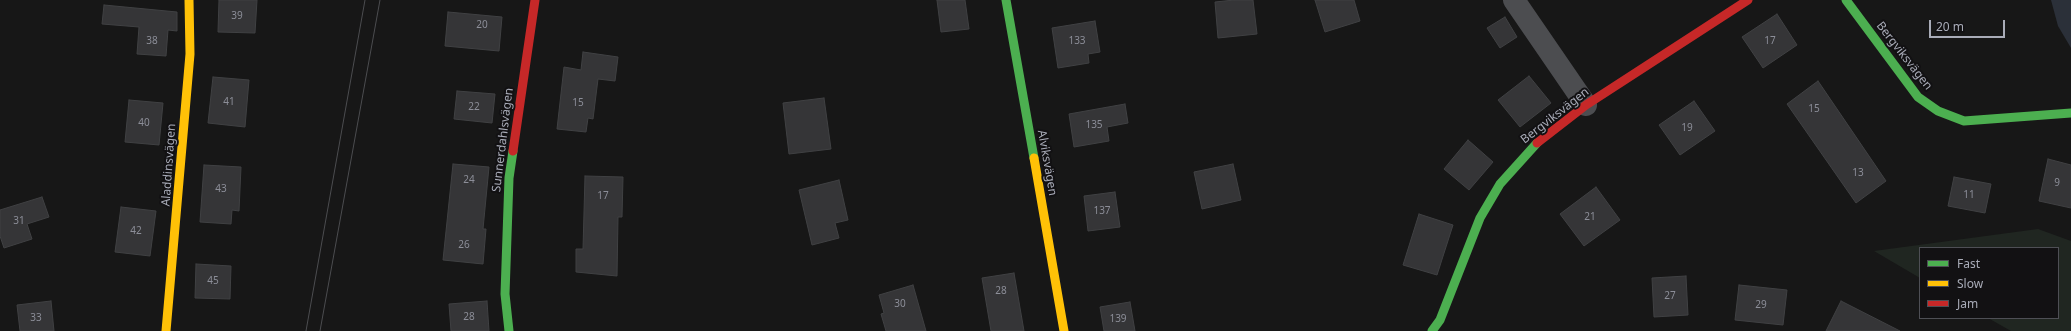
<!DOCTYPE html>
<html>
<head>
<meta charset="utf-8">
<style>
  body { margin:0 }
  #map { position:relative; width:2071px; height:331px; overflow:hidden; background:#171717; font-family:"Noto Sans",sans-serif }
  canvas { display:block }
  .legend { position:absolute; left:1919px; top:247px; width:140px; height:72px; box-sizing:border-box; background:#121113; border:1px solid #4e4f55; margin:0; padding:5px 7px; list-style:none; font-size:12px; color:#a9acb8 }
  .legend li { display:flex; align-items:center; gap:8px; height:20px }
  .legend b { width:20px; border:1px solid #4e4f55 }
  .scale { position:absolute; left:1929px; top:20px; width:76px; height:18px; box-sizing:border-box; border:2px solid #a9acb8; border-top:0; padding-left:5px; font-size:12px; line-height:14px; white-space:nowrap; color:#a9acb8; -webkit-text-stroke:3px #121113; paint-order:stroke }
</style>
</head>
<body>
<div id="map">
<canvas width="2071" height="331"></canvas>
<ul class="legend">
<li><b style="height:5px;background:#4caf50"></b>Fast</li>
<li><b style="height:5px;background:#ffc107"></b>Slow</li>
<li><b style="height:5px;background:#c62828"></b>Jam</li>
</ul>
<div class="scale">20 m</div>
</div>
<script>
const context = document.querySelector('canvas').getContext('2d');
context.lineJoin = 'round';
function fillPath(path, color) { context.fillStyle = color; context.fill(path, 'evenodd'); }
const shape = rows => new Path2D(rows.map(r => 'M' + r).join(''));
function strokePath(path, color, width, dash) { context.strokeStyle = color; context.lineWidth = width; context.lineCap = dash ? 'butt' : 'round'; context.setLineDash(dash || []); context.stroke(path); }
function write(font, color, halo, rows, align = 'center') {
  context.font = font + ' "Noto Sans",sans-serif'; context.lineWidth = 4; context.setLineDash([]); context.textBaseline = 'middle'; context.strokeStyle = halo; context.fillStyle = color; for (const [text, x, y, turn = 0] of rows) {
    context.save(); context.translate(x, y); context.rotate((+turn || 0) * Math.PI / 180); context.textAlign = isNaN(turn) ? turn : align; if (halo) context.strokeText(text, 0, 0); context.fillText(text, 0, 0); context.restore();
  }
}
const green = shape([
  [2038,229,2071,241,2071,331,2011,331,1988,318,2058,318,2058,248,1920,248,1920,278,1874,251]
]);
const water = shape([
  [2051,0,2071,0,2071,48,2058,26]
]);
const building = shape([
  [219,0,257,0,255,33,218,32,219,0],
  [937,0,965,0,969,29,941,32,937,0],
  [1234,0,1253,0,1257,34,1218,38,1215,2,1234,0],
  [1315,0,1354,0,1360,21,1325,32,1315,0],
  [104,5,177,12,177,31,168,30,166,56,137,54,139,27,102,24,104,5],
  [448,12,502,17,499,51,445,46,448,12],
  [1777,14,1797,45,1763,68,1742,37,1777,14],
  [1505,17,1517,37,1500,48,1487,28,1505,17],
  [1095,21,1100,52,1088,54,1089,63,1058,68,1052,28,1095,21],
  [583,52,618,57,615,81,598,79,593,119,588,118,586,132,557,129,564,67,581,70,583,52],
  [1529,76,1551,103,1520,127,1498,100,1529,76],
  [213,77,249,80,245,127,208,123,213,77],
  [1818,81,1886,181,1856,203,1787,104,1818,81],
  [457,91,495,94,492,123,454,119,457,91],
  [824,98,831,149,789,154,783,103,824,98],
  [129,100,163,103,159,145,125,142,129,100],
  [1694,101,1715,131,1680,155,1659,125,1694,101],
  [1125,104,1128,123,1107,127,1109,141,1074,147,1069,114,1125,104],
  [1468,140,1493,162,1469,190,1444,169,1468,140],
  [2048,159,2071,165,2071,208,2039,201,2048,159],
  [453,164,489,167,483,229,486,229,483,264,443,260,453,164],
  [1233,164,1241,200,1202,209,1194,172,1233,164],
  [204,165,241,167,239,211,232,210,231,224,200,222,204,165],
  [585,176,623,177,622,217,618,217,617,276,576,272,576,249,583,249,585,176],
  [1954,177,1991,184,1985,213,1948,206,1954,177],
  [839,180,848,220,835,223,839,238,812,245,799,190,839,180],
  [1596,187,1620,220,1584,246,1560,214,1596,187],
  [1115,192,1120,227,1088,231,1084,196,1115,192],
  [42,197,49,217,27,224,32,239,4,248,0,236,0,210,42,197],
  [121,207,156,211,150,256,115,252,121,207],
  [1419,214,1453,225,1437,275,1403,265,1419,214],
  [196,264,231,266,230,299,195,298,196,264],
  [1014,273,1024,331,991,331,982,278,1014,273],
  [1686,276,1688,315,1654,317,1652,278,1686,276],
  [913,285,926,331,886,331,881,314,884,313,879,295,913,285],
  [1739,285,1787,290,1783,325,1735,320,1739,285],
  [51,301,54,331,20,331,17,305,51,301],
  [487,301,489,331,451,331,449,304,487,301],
  [1841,301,1900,331,1826,331,1841,301],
  [1130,302,1135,331,1104,331,1100,307,1130,302]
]);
const street = shape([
  [1514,0,1586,105]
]);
const fast = shape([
  [1006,0,1034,158],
  [1846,0,1918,97,1938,111,1964,121,2071,113],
  [509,331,505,294,509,178,513,151],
  [1432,331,1440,320,1480,218,1500,184,1537,143]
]);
const slow = shape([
  [1034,158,1064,331],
  [166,331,190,54,189,0]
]);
const jam = shape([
  [1537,143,1586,105,1748,0],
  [513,151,535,0]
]);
const tram = shape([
  [306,331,365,0],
  [320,331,380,0]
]);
const numberNames = [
  ["39",237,16],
  ["20",482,25],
  ["38",152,41],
  ["133",1077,41],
  ["17",1770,41],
  ["41",229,102],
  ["15",578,103],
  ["22",474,107],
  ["15",1814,109],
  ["40",144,123],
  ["135",1094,125],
  ["19",1687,128],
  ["13",1858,173],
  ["24",469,180],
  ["9",2057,183],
  ["43",221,189],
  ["11",1969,195],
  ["17",603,196],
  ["137",1102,211],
  ["21",1590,217],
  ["31",19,221],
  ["42",136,231],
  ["26",464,245],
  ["45",213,281],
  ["28",1001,291],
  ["27",1670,296],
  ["30",900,304],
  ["29",1761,305],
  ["28",469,317],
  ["33",36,318],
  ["139",1118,319]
];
const streetNames = [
  ["Bergviksvägen",1904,56,52],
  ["Bergviksvägen",1555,116,-38],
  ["Sunnerdahlsvägen",503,140,-83],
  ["Alviksvägen",1047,163,80],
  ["Aladdinsvägen",169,165,-86]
];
fillPath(green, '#202621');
fillPath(water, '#2b3039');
fillPath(building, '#353537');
strokePath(building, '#404143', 1);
strokePath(street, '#4c4d50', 22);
strokePath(fast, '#4caf50', 9);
strokePath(slow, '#ffc107', 9);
strokePath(jam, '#c62828', 9);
strokePath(tram, '#4c4d50', 1);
write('10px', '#8c8e98', null, numberNames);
write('12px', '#a9acb8', '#121113', streetNames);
</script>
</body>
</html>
